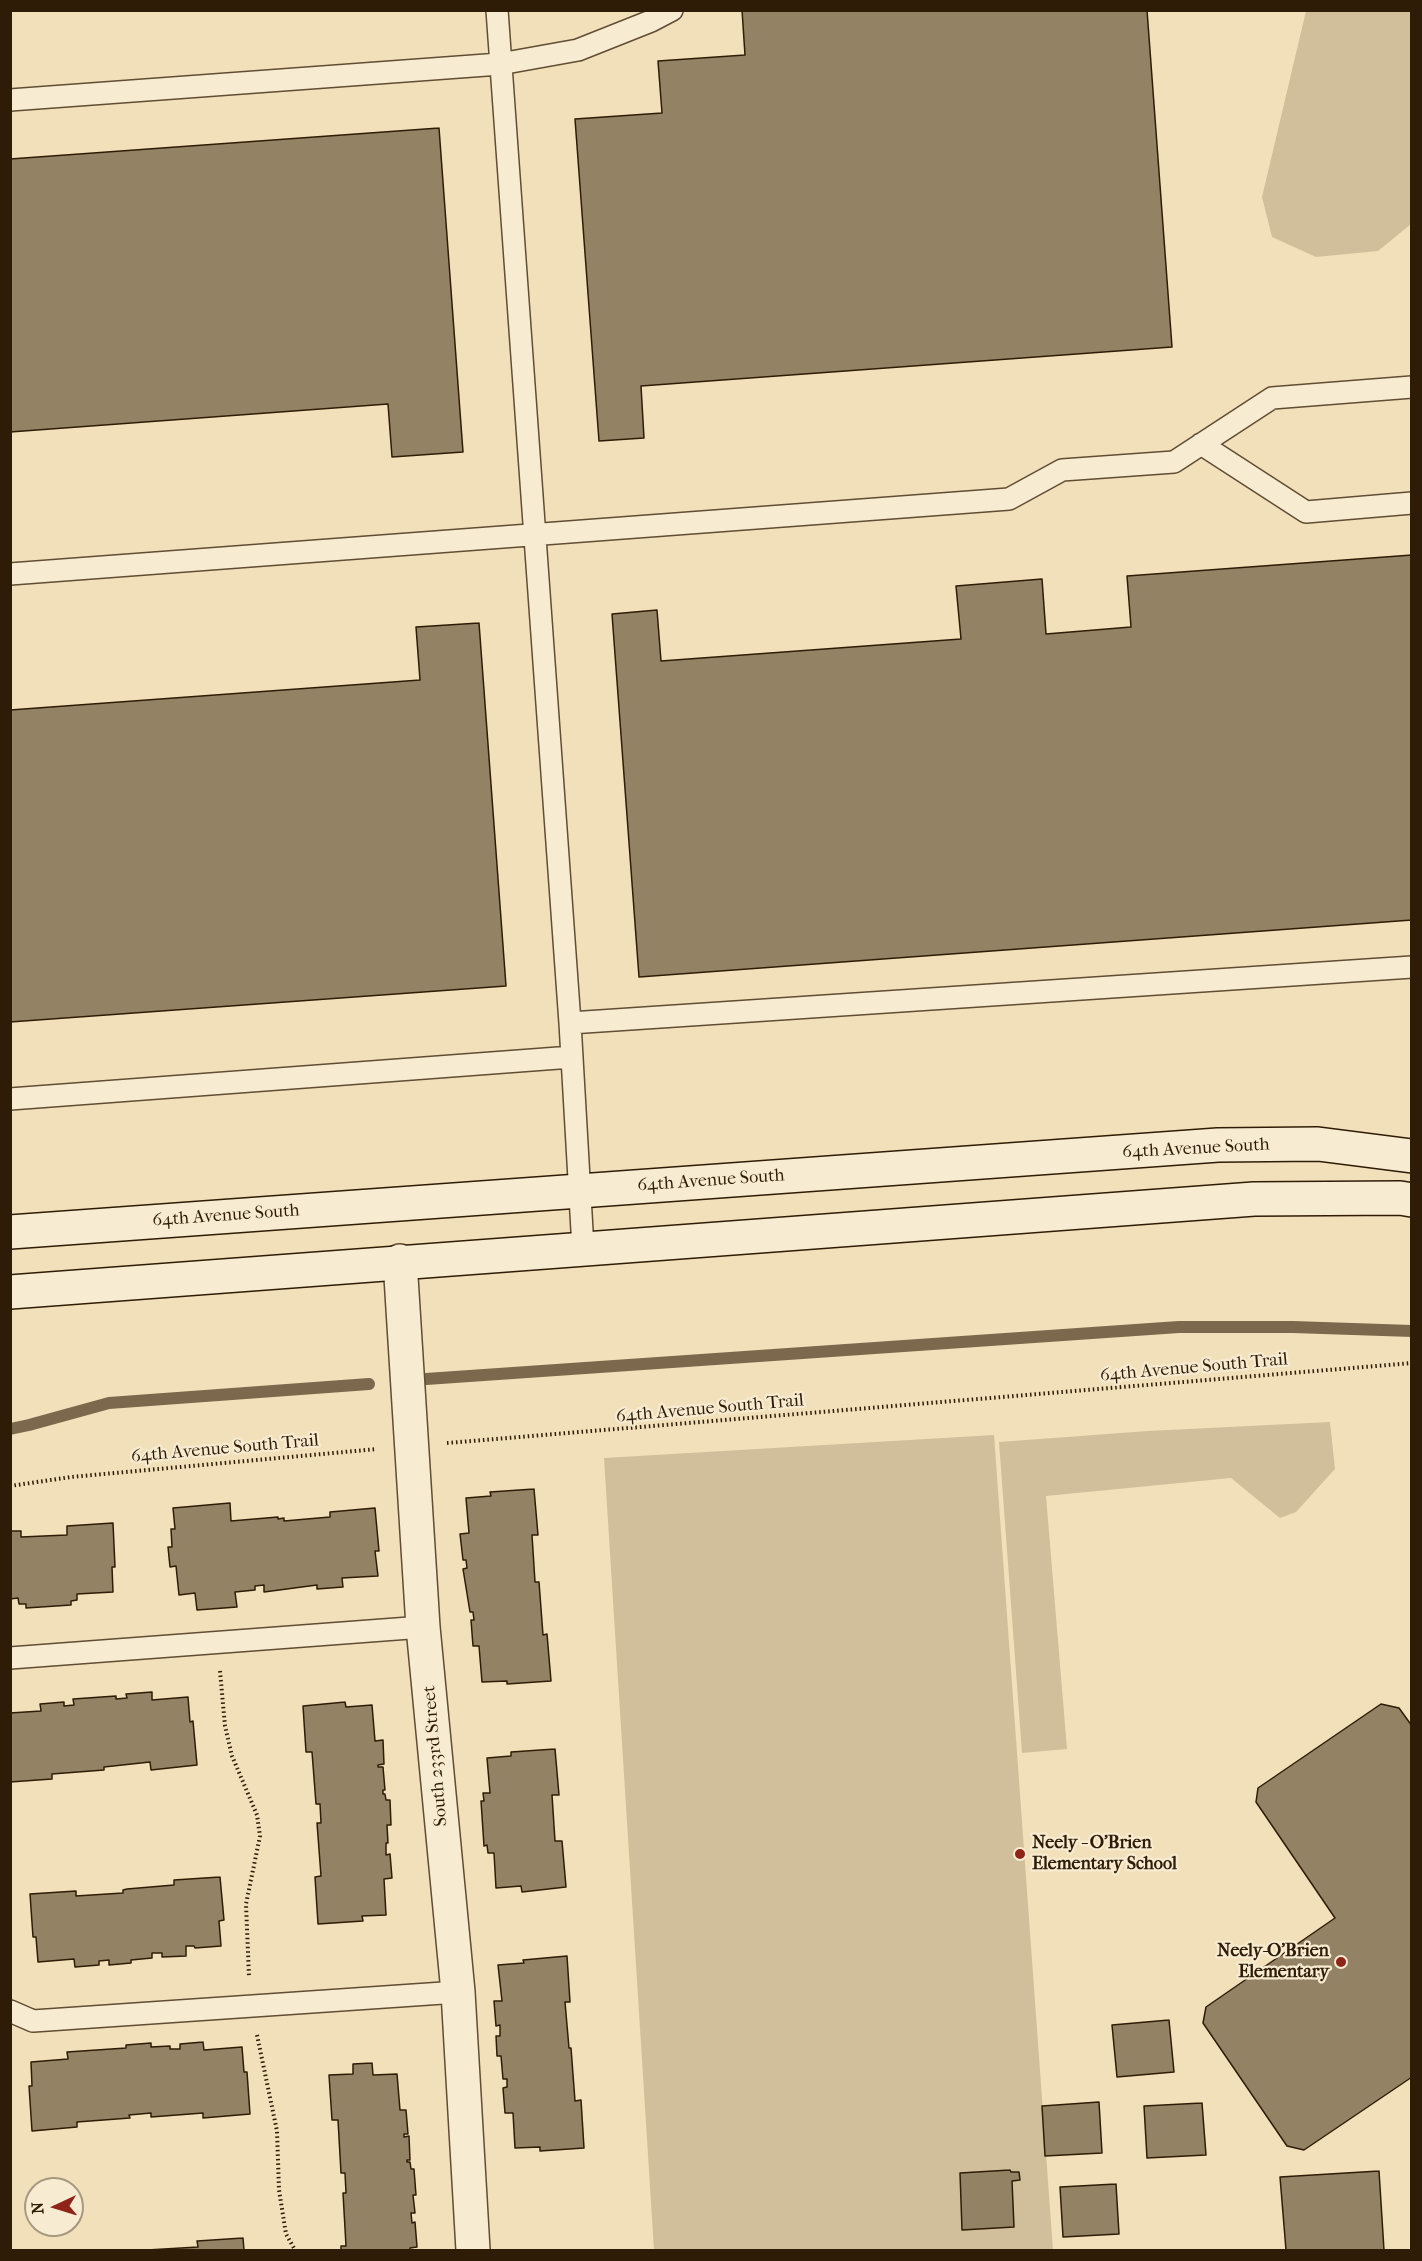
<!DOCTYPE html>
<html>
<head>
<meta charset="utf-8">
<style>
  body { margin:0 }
  #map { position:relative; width:1422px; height:2261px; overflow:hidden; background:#f2e0ba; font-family:"IM FELL French Canon",serif }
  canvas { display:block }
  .frame { position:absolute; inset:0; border:12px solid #2f1c06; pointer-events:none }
  .north { position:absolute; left:24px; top:2177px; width:60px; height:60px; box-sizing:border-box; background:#f7ebd2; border:2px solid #a79880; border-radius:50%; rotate:266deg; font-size:16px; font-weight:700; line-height:24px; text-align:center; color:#2f1c06 }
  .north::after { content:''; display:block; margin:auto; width:21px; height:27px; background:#8f2418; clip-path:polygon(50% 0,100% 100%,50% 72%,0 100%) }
</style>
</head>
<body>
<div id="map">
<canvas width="1422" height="2261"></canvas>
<div class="frame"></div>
<div class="north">N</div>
</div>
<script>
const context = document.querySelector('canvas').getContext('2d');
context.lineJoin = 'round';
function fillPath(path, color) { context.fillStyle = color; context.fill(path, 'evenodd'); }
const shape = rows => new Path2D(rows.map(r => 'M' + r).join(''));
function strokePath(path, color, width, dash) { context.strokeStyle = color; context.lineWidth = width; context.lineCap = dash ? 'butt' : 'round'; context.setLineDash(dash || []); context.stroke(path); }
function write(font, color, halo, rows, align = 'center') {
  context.font = font + ' "IM FELL French Canon",serif'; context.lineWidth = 4.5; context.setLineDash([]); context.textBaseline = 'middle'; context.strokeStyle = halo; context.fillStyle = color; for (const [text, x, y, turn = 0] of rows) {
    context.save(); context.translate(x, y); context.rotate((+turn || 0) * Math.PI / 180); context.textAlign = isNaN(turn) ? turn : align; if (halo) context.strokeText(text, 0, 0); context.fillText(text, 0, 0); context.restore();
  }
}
const green = shape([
  [1306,11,1411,11,1411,224,1378,251,1316,257,1272,237,1262,197],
  [1330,1422,1335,1469,1296,1512,1280,1518,1231,1478,1046,1496,1067,1749,1022,1753,999,1442,1148,1431],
  [994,1435,1053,2250,654,2250,604,1458]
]);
const stream = shape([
  [426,1379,1179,1327,1293,1327,1412,1331],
  [10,1429,29,1425,109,1403,369,1384]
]);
const building = shape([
  [742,10,1147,10,1172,347,641,386,644,438,599,441,575,119,662,113,658,61,745,55,742,10],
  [439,128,463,452,392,457,388,404,10,432,10,159,439,128],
  [1412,555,1412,920,639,977,612,614,657,610,661,661,961,639,956,586,1042,579,1046,634,1131,627,1127,576,1412,555],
  [479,623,506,986,10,1022,10,710,420,680,416,627,479,623],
  [534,1489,538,1535,532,1535,535,1582,539,1582,543,1635,547,1634,551,1681,507,1684,507,1681,482,1682,479,1646,473,1646,471,1620,474,1620,473,1612,470,1612,463,1569,467,1568,466,1560,463,1560,460,1534,469,1533,466,1498,491,1496,490,1492,534,1489],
  [230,1503,231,1521,278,1517,278,1519,284,1518,284,1521,330,1517,330,1512,375,1508,379,1551,375,1551,378,1576,342,1578,343,1587,317,1589,317,1585,264,1592,264,1585,255,1586,255,1590,235,1592,237,1607,197,1610,195,1593,179,1595,176,1566,170,1567,168,1547,172,1547,171,1529,175,1529,173,1508,230,1503],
  [113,1523,115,1567,112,1567,113,1592,77,1594,77,1600,71,1601,71,1605,26,1608,26,1604,19,1604,18,1598,10,1599,10,1531,21,1531,21,1537,67,1535,67,1526,113,1523],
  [152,1692,152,1700,188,1697,190,1722,193,1721,197,1765,151,1770,150,1762,104,1767,104,1770,52,1774,52,1779,10,1782,10,1713,41,1711,40,1704,64,1702,64,1706,74,1705,73,1699,116,1696,116,1699,127,1698,126,1694,152,1692],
  [345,1702,346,1707,372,1705,375,1741,383,1740,384,1764,378,1765,378,1767,383,1767,385,1790,383,1790,383,1794,385,1794,386,1800,390,1800,391,1825,387,1825,388,1843,386,1843,386,1855,390,1854,392,1878,384,1879,386,1915,362,1916,363,1921,318,1924,315,1877,321,1876,317,1823,321,1823,320,1804,316,1804,312,1752,306,1752,303,1706,345,1702],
  [1381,1704,1399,1708,1412,1726,1412,2077,1304,2150,1287,2146,1203,2023,1206,2007,1335,1918,1256,1802,1258,1788,1381,1704],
  [555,1749,559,1795,552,1795,555,1841,562,1841,566,1887,522,1892,521,1886,496,1888,494,1853,488,1853,487,1845,484,1846,481,1801,484,1801,483,1793,490,1793,487,1758,511,1756,511,1752,555,1749],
  [220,1877,224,1920,219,1921,221,1946,195,1948,194,1946,186,1946,186,1956,162,1957,162,1953,152,1953,152,1958,131,1960,131,1963,109,1965,109,1960,99,1961,99,1965,75,1967,74,1959,38,1962,36,1937,33,1937,30,1894,76,1891,76,1896,123,1893,123,1890,127,1889,174,1885,174,1880,220,1877],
  [567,1956,570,2002,565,2002,569,2048,571,2048,575,2101,581,2100,584,2148,540,2151,540,2147,515,2148,513,2113,505,2113,503,2088,507,2087,507,2079,503,2079,501,2056,497,2056,496,2036,500,2036,500,2025,496,2026,494,2001,502,2001,498,1965,524,1963,523,1960,567,1956],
  [1169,2020,1174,2072,1117,2077,1112,2025,1169,2020],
  [203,2042,204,2050,242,2047,244,2072,247,2072,250,2114,203,2118,203,2113,151,2117,151,2113,129,2115,130,2118,77,2122,77,2127,32,2131,29,2086,32,2086,31,2062,68,2059,67,2052,126,2048,126,2045,151,2043,151,2047,170,2046,170,2049,180,2049,180,2044,203,2042],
  [372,2063,373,2075,397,2074,400,2110,406,2110,408,2134,404,2134,404,2137,409,2136,410,2160,407,2160,407,2162,410,2162,411,2169,414,2169,416,2195,413,2195,415,2213,411,2213,412,2223,415,2222,417,2247,410,2248,410,2250,341,2250,341,2246,346,2246,343,2193,346,2193,345,2173,341,2173,338,2120,332,2120,329,2075,353,2074,353,2064,372,2063],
  [1099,2102,1102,2153,1045,2156,1042,2106,1099,2102],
  [1202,2103,1206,2155,1147,2158,1144,2106,1202,2103],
  [1010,2170,1011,2172,1019,2172,1020,2180,1012,2181,1014,2227,962,2230,960,2173,1010,2170],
  [1379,2171,1384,2250,1286,2250,1280,2177,1379,2171],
  [1116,2184,1119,2234,1063,2237,1060,2187,1116,2184],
  [243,2238,244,2250,147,2250,198,2247,197,2241,243,2238]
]);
const path = shape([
  [447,1443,1412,1363],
  [10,1486,71,1477,377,1449],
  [220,1671,225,1726,232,1756,257,1815,260,1836,246,1904,249,1977],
  [257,2035,277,2131,279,2190,286,2234,295,2250]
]);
const lane = shape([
  [497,10,570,1023,583,1248],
  [10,100,500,64,578,50,651,21,672,10],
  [1201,444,1306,512,1412,503],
  [10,574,1009,499,1062,470,1174,462,1272,398,1412,387],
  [570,1023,1412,967],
  [10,1099,572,1057],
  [10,1658,423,1627],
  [10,2011,33,2021,458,1992]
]);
const street = shape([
  [400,1261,423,1627,458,1992,473,2250]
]);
const secondary = shape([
  [10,1232,1218,1145,1318,1144,1412,1156],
  [10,1292,1254,1199,1400,1198,1412,1200]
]);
const markers = [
  [1020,1854,6,"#8f2418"],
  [1341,1962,6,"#8f2418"]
];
const streetNames = [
  ["64th Avenue South",1196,1149,-3],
  ["64th Avenue South",711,1181,-4],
  ["64th Avenue South",226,1216,-4],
  ["64th Avenue South Trail",1194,1368,-5],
  ["64th Avenue South Trail",710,1409,-5],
  ["64th Avenue South Trail",225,1449,-5],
  ["South 233rd Street",436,1756,-95]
];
const poiNames = [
  ["Neely - O'Brien",1032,1844],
  ["Elementary School",1032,1865],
  ["Neely-O'Brien",1329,1952,"right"],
  ["Elementary",1329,1973,"right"]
];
fillPath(green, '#d1bf9b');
strokePath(stream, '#7c694d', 12);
fillPath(building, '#948264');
strokePath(building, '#2f1c06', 1.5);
strokePath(lane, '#604d33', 24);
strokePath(street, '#604d33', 36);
strokePath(secondary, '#2f1c06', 36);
strokePath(path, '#2f1c06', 4, [1.5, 3]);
strokePath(lane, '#f7ebd2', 21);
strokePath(street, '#f7ebd2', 33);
strokePath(secondary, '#f7ebd2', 33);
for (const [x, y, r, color] of markers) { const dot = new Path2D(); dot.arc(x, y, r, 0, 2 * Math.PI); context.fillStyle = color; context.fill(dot); strokePath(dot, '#f7ebd2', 2); }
write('18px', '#2f1c06', '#f7ebd2', streetNames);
write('bold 18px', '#2f1c06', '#f7ebd2', poiNames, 'left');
</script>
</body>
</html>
